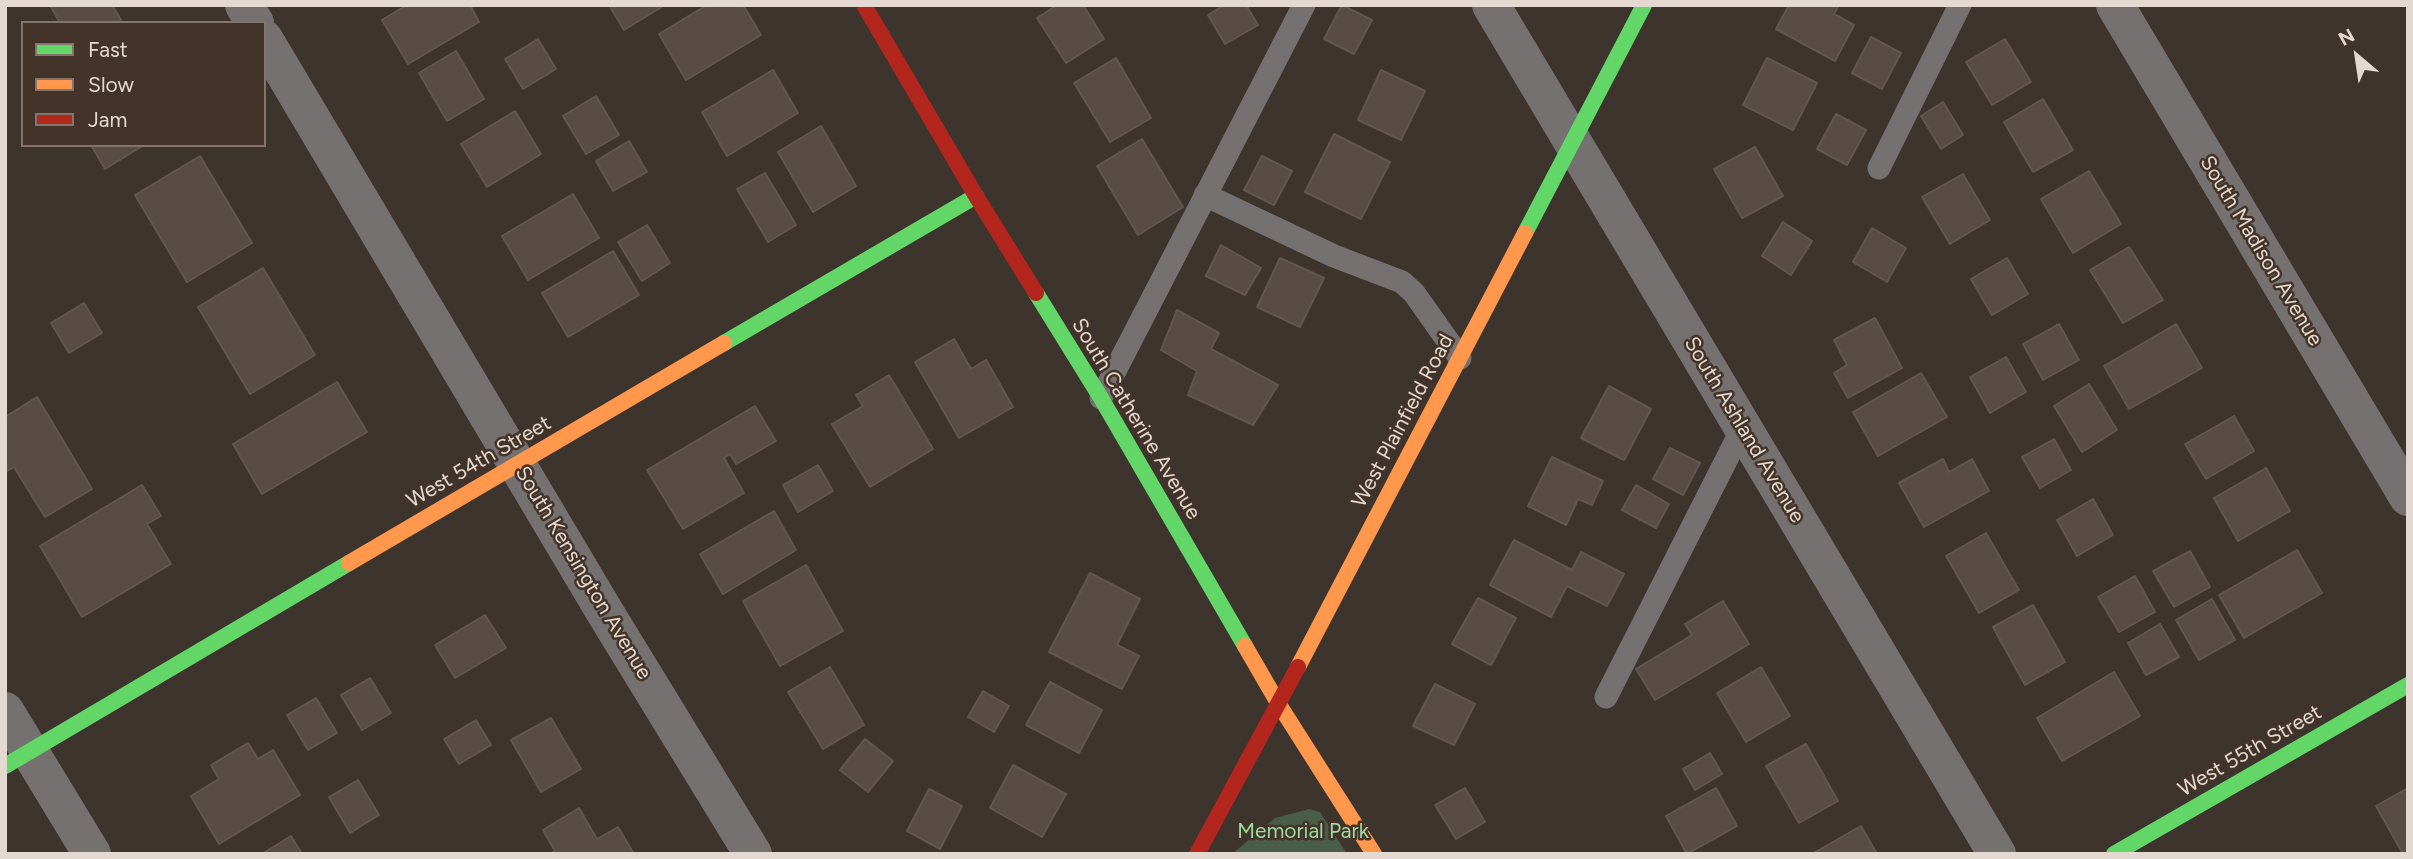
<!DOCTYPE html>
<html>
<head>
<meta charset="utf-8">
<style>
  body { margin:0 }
  #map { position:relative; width:2413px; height:859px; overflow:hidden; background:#3e342e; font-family:Figtree,sans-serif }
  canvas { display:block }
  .frame { position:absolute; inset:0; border:7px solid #e4d9d1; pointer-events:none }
  .legend { position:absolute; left:21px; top:21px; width:245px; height:126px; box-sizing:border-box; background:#443328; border:2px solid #84756c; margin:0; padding:9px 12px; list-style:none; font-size:21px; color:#e4d9d1 }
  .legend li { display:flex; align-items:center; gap:14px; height:35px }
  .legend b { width:35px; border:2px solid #84756c }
  .north { position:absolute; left:2322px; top:21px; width:70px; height:70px; -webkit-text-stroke:5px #443328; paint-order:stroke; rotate:331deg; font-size:19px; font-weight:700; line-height:28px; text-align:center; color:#e4d9d1 }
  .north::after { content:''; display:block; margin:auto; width:24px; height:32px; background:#e4d9d1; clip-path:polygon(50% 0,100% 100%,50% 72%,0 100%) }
</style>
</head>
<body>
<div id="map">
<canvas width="2413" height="859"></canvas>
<div class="frame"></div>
<ul class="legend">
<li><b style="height:9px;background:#63d668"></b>Fast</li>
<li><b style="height:9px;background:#ff974d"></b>Slow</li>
<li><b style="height:9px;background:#b3261e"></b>Jam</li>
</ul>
<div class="north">N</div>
</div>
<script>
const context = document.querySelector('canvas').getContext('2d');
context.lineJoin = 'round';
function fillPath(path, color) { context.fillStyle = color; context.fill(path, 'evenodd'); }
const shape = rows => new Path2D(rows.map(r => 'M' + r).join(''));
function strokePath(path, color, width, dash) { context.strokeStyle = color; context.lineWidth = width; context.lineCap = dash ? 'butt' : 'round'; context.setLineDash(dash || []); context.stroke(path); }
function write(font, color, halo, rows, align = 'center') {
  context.font = font + ' Figtree,sans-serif'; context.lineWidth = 5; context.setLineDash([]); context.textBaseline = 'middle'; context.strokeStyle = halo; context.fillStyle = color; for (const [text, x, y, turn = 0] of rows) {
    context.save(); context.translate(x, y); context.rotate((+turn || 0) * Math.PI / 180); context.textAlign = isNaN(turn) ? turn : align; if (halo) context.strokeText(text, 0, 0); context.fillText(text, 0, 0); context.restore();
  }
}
const green = shape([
  [1309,809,1320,812,1347,854,1232,854,1275,818]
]);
const building = shape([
  [50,5,112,5,121,20,116,23,60,23,50,5],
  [407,5,470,5,479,22,408,64,382,20,407,5],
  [609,5,665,5,624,30,609,5],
  [707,5,743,5,761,35,686,80,659,34,707,5],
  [1057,5,1083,5,1104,39,1066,63,1037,18,1057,5],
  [1224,5,1246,5,1258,25,1225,44,1208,15,1224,5],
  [1342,5,1372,20,1354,54,1324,39,1342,5],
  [1789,5,1839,5,1834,14,1854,25,1835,61,1776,29,1789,5],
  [1871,37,1901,53,1882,89,1852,73,1871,37],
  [538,39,556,69,523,89,505,59,538,39],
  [2005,39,2031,82,1992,105,1966,62,2005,39],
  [456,51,484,99,447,121,419,73,456,51],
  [1116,58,1151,118,1110,142,1074,83,1116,58],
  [1767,58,1817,83,1793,130,1743,105,1767,58],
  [773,70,798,113,727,156,702,112,773,70],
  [1381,70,1425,91,1401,140,1358,120,1381,70],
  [596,96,619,135,586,154,563,116,596,96],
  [2043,99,2073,150,2033,172,2004,122,2043,99],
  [1943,102,1963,135,1941,149,1921,116,1943,102],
  [515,111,541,154,487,187,461,144,515,111],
  [1836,114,1866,130,1847,165,1817,149,1836,114],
  [821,126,856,186,813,212,778,152,821,126],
  [1334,134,1390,162,1361,219,1305,192,1334,134],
  [1142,139,1183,207,1138,235,1097,166,1142,139],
  [629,141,647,172,613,191,596,161,629,141],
  [91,145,144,145,105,169,91,145],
  [1755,147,1783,196,1742,218,1714,169,1755,147],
  [200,156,252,243,187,282,135,195,200,156],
  [1262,156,1292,171,1274,205,1244,190,1262,156],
  [2089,171,2121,224,2073,253,2041,199,2089,171],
  [765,173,796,225,768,242,737,189,765,173],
  [1963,174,1990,220,1950,244,1922,197,1963,174],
  [573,194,599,238,528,280,502,236,573,194],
  [1783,222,1812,241,1791,275,1762,256,1783,222],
  [647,225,670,263,642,281,618,242,647,225],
  [1872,228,1906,248,1887,282,1853,262,1872,228],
  [1221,245,1261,268,1245,295,1206,276,1221,245],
  [2129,247,2163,300,2123,323,2090,270,2129,247],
  [613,251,639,295,568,337,542,293,613,251],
  [1280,258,1324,278,1300,327,1257,307,1280,258],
  [2007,258,2028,294,1992,315,1971,279,2007,258],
  [263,268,315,355,250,394,198,307,263,268],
  [84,303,102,333,69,353,51,323,84,303],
  [1177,310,1219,333,1211,349,1278,385,1253,425,1188,395,1197,371,1161,350,1177,310],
  [1875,318,1902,368,1848,398,1834,373,1847,365,1834,340,1875,318],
  [2059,324,2079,360,2043,380,2023,344,2059,324],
  [2176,324,2202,368,2129,409,2104,366,2176,324],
  [954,339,971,369,986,360,1013,407,959,438,915,362,954,339],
  [2006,357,2026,392,1990,413,1970,377,2006,357],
  [1921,373,1947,417,1878,456,1853,412,1921,373],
  [889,375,933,449,870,487,832,424,863,406,856,395,889,375],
  [337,382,367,432,262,494,233,444,337,382],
  [2089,384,2117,430,2082,452,2054,406,2089,384],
  [1609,386,1651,409,1624,460,1581,438,1609,386],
  [37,397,92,489,45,517,14,467,5,472,5,417,37,397],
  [755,406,776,441,736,464,730,454,724,458,744,493,683,529,647,470,755,406],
  [2234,416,2254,451,2206,479,2185,444,2234,416],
  [2054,439,2071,470,2040,488,2022,457,2054,439],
  [1670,448,1700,463,1683,495,1653,479,1670,448],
  [1552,457,1603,481,1592,505,1578,499,1566,525,1528,506,1552,457],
  [1943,459,1949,472,1972,459,1989,491,1924,527,1899,483,1943,459],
  [818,465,833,491,798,512,783,485,818,465],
  [2266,468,2290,511,2238,541,2214,498,2266,468],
  [142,485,161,516,147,524,171,564,82,617,40,546,142,485],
  [1636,485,1669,504,1656,528,1622,510,1636,485],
  [2093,499,2113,535,2077,556,2057,520,2093,499],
  [774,511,796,550,723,594,700,554,774,511],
  [1986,533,2019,590,1979,613,1946,556,1986,533],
  [1514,540,1572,570,1581,552,1624,574,1607,606,1567,586,1551,617,1490,585,1514,540],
  [2297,550,2322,593,2244,638,2219,595,2297,550],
  [2190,551,2210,587,2174,607,2153,571,2190,551],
  [806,565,843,631,780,666,743,601,806,565],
  [1090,573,1140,599,1117,645,1139,656,1122,689,1049,652,1090,573],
  [2135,576,2155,612,2119,632,2098,597,2135,576],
  [1478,598,1516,618,1491,665,1452,644,1478,598],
  [2212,599,2235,640,2199,660,2176,620,2212,599],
  [1723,601,1749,644,1655,700,1636,669,1692,635,1685,624,1723,601],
  [2033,605,2065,662,2025,685,1993,627,2033,605],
  [485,615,506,648,455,678,435,645,485,615],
  [2160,624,2179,657,2146,675,2128,643,2160,624],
  [830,667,864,725,823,749,788,692,830,667],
  [1761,667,1790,716,1746,742,1717,693,1761,667],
  [2114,672,2140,716,2062,761,2037,718,2114,672],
  [370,678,391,713,362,730,341,695,370,678],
  [1050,682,1102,710,1079,753,1026,725,1050,682],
  [1435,684,1475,704,1454,745,1413,726,1435,684],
  [983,691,1009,706,994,732,968,717,983,691],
  [316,698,337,733,308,750,287,715,316,698],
  [551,718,581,769,541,792,511,740,551,718],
  [476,720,491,745,459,764,444,739,476,720],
  [865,739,893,761,868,792,840,770,865,739],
  [248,743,258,759,273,750,300,795,219,844,191,796,219,779,211,765,248,743],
  [1806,744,1838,801,1799,823,1766,766,1806,744],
  [1710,753,1722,774,1695,790,1683,769,1710,753],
  [1013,765,1066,794,1042,837,990,808,1013,765],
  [358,780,379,815,350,833,329,797,358,780],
  [1465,788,1485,822,1456,839,1435,805,1465,788],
  [1716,788,1737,826,1687,854,1666,816,1716,788],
  [2408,788,2408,854,2403,854,2376,806,2408,788],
  [929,789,962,806,940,849,907,831,929,789],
  [579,808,597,839,618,827,634,854,550,854,555,851,543,830,579,808],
  [1861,826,1877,854,1812,854,1861,826],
  [291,836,302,854,262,854,291,836]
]);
const lane = shape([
  [1879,168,1960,5],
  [1205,195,1334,256,1402,282,1414,293,1460,358],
  [1101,398,1304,5],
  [1606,697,1743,427]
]);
const street = shape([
  [244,5,255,23],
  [1491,5,1997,854],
  [2115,5,2408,497],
  [264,39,606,614,753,854],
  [5,711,92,854]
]);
const fast = shape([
  [1525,233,1644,5],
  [1036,293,1101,398,1245,646],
  [724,343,976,196],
  [5,766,349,563],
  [2114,854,2408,685]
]);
const slow = shape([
  [349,563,724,343],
  [1245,646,1278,703,1374,854],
  [1298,667,1525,233]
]);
const jam = shape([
  [864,5,976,196,1036,293],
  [1197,854,1298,667]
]);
const streetNames = [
  ["South Madison Avenue",2261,251,59],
  ["South Catherine Avenue",1136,419,59],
  ["West Plainfield Road",1403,421,-62],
  ["South Ashland Avenue",1744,430,59],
  ["West 54th Street",479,462,-30],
  ["South Kensington Avenue",583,573,59],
  ["West 55th Street",2250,751,-30]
];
const parkNames = [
  ["Memorial Park",1303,832]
];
fillPath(green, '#495d49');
fillPath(building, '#594b45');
strokePath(building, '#605753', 2);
strokePath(lane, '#757170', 23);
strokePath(street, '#757170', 38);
strokePath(fast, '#63d668', 16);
strokePath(slow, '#ff974d', 16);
strokePath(jam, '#b3261e', 16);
write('21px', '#e4d9d1', '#443328', streetNames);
write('21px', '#9cdba1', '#443328', parkNames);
</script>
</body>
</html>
